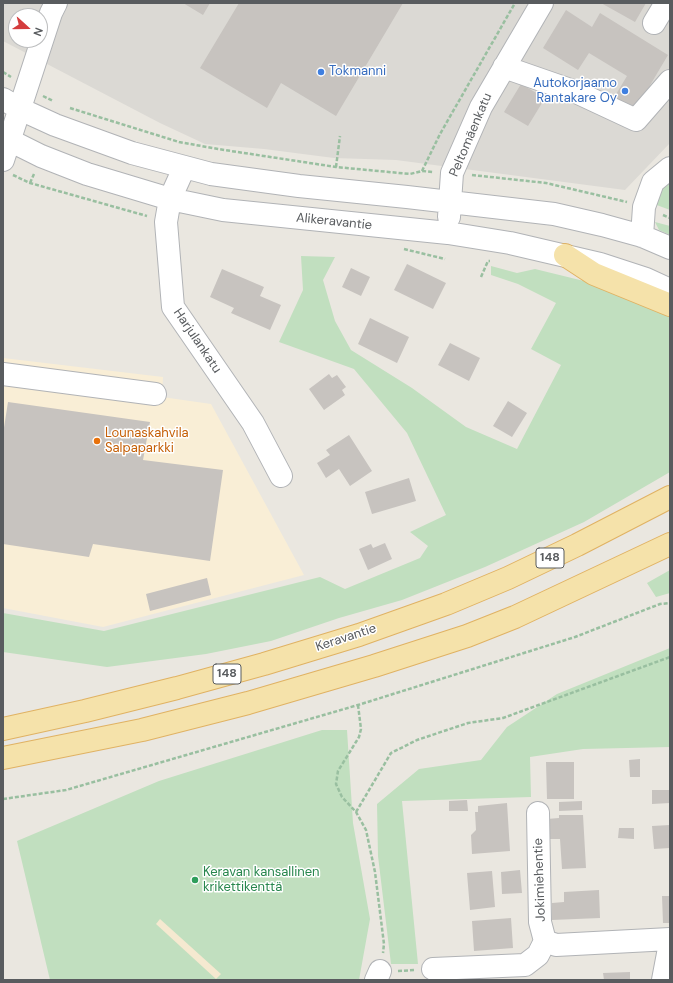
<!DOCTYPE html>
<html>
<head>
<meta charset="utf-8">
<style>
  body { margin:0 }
  #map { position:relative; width:673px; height:983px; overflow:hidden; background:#eae7e0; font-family:"DM Sans",sans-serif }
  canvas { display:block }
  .frame { position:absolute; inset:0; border:4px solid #595c5f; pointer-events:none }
  .north { position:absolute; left:8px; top:8px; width:40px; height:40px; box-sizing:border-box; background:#fff; border:1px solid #bdbebf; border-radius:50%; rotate:111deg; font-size:11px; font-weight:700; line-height:16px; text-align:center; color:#595c5f }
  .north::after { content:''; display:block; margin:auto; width:14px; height:18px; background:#d43c3d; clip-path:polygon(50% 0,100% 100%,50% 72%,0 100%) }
</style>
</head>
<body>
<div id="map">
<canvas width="673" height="983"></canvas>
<div class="frame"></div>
<div class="north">N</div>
</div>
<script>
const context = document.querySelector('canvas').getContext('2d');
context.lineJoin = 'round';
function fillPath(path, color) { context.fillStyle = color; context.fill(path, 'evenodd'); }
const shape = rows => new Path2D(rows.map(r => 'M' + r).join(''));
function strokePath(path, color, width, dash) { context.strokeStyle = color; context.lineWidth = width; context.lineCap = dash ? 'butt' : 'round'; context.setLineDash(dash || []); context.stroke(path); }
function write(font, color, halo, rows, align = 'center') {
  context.font = font + ' "DM Sans",sans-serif'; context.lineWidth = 3; context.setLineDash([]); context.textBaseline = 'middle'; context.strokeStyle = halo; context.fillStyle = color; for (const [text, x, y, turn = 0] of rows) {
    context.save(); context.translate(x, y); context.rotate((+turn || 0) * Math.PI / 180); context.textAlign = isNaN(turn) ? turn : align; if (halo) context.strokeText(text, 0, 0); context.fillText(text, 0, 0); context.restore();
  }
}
const commercial = shape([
  [3,358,163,377,162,397,211,404,304,575,103,627,3,608]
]);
const industrial = shape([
  [3,3,670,3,670,143,625,190,396,160,334,158,264,149,205,144,160,123,3,41],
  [16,16,40,16,40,40,16,40]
]);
const green = shape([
  [670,176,670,210,654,204,656,191],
  [655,222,670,226,670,235,659,230],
  [301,256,335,257,323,280,335,321,351,350,412,388,466,427,517,449,561,365,531,349,556,303,518,284,491,275,491,266,517,273,535,269,584,281,670,315,670,472,584,522,485,567,402,600,339,618,271,641,206,654,107,667,3,652,3,613,104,631,320,577,345,589,420,558,428,546,410,532,446,515,407,433,354,369,279,342,303,290],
  [670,570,670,593,656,597,647,583],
  [670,648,670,747,583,749,530,757,531,797,402,801,418,964,391,964,378,856,377,804,419,769,481,760,507,727,557,694],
  [322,730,347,730,353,823,370,919,359,980,50,980,17,841,159,781]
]);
const sand = shape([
  [160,919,221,974,216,979,156,924]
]);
const building = shape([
  [183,3,210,3,203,15],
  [239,3,403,3,336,116,281,83,267,108,200,68],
  [601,3,646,3,635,22],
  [566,10,592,27,600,13,668,55,633,114,612,101,627,76,589,53,578,70,543,48],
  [521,84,545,98,528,126,504,112],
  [407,264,446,283,433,309,394,290],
  [351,268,370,277,361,296,342,287],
  [222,269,264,287,260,296,281,305,270,330,231,313,234,308,210,297],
  [370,318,409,337,397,363,358,344],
  [450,343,480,358,469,381,438,365],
  [329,374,332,378,337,375,346,387,342,390,345,395,324,410,309,389],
  [508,401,527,413,512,437,493,426],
  [8,402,150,422,143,460,223,470,210,561,93,544,89,557,3,544,3,434],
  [349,435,372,471,350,486,339,469,326,478,317,463,330,455,326,450],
  [409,478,416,501,372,514,365,492],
  [385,543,392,559,368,570,359,549,371,544,373,548],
  [207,578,211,595,150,611,146,594],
  [640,759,640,777,630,777,629,760],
  [546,762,574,762,574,799,547,799],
  [652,790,670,790,670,803,652,804],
  [467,800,468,811,449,811,449,801],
  [582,801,582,810,559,811,559,802],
  [507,803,510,851,472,854,471,835,476,830,475,812,478,812,478,806],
  [559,815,583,815,586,868,562,869,560,839,548,839,547,819,559,818],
  [670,825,670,848,654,849,652,826],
  [619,828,634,828,634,839,618,838],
  [520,870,522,893,502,894,501,872],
  [492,871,495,907,470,910,467,873],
  [599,890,600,918,552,920,552,903,564,902,564,892],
  [662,896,670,896,670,923,663,923],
  [511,918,513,948,474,951,472,921],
  [630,972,630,980,604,980,603,973]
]);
const path = shape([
  [3,72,11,77],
  [43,96,53,101],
  [70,108,179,142,218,149,336,167,410,174,422,171,433,172],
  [336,167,340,136],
  [422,171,440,134,515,3],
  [13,175,30,183,147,216],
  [472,175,546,183,627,202],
  [30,183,34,174],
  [663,215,670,218],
  [404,249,445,259],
  [481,277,488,261,490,261],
  [358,705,361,729,359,737,338,771,336,784,342,797,356,812,366,830,375,872,384,944,383,953],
  [3,799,66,790,358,705,575,637,660,604,670,603],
  [356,812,391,753,417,740,468,723,503,718,670,657],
  [398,971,415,970]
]);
const minor = shape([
  [654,23,666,3],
  [504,67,576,92,636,120,670,81],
  [3,99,20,109,55,125,132,153,211,174,299,186,407,197,554,214,602,225,642,236,670,248],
  [3,137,41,156,87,174,170,199,223,210,448,233,510,243,600,264,646,279,670,290],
  [3,160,51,13,56,3],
  [184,168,170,199,166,222,173,307,253,423,281,476],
  [449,217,452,173,481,107,542,3],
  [642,236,644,207,653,182,670,168],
  [3,374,155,394],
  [538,813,540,922,545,941,556,945,670,939],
  [433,969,525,965,538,955,545,941],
  [376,980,380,971],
  [663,980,670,943]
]);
const major = shape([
  [565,255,594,274,670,305],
  [3,729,85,711,177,688,264,664,359,635,446,604,508,578,577,545,670,497],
  [3,758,142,730,248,703,374,666,467,636,515,617,670,544]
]);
const markers = [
  [321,72,4,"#3f7fe0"],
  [625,91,4,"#3f7fe0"],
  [97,441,4,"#e8710a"],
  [195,880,4,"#2e9e5b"]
];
const shields = [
  [550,558,28],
  [227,674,28]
];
const shieldNames = [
  ["148",550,558],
  ["148",227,674]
];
const shopNames = [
  ["Tokmanni",329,72],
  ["Autokorjaamo",617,84,"right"],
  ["Rantakare Oy",617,99,"right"]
];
const streetNames = [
  ["Peltomäenkatu",471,135,-67],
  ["Alikeravantie",334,222,6],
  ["Harjulankatu",197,341,56],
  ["Keravantie",346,638,-18],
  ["Jokimiehentie",540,880,-92]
];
const foodNames = [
  ["Lounaskahvila",105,434],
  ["Salpaparkki",105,449]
];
const leisureNames = [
  ["Keravan kansallinen",203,873],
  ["krikettikenttä",203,888]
];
fillPath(commercial, '#f9eed6');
fillPath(industrial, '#dbd9d4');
fillPath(green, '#c1dfbf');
fillPath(sand, '#f5e9d0');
fillPath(building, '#c7c3bf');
strokePath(minor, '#b1b3b6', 24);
strokePath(major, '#e0b263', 24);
strokePath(path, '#99bfa0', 2.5, [4, 2]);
strokePath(minor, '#fff', 22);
strokePath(major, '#f5e2aa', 22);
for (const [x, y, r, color] of markers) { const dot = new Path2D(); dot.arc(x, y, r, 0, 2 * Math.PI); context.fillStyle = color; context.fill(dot); strokePath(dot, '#fff', 1.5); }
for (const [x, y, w] of shields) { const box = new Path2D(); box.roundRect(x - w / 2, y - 10, w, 20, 3); context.fillStyle = '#fff'; context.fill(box); strokePath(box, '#595c5f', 1); }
write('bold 12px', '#595c5f', null, shieldNames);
write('13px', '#366cbe', '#fff', shopNames, 'left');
write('13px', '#595c5f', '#fff', streetNames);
write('13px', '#c56008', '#fff', foodNames, 'left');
write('13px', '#27864d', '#fff', leisureNames, 'left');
</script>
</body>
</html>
